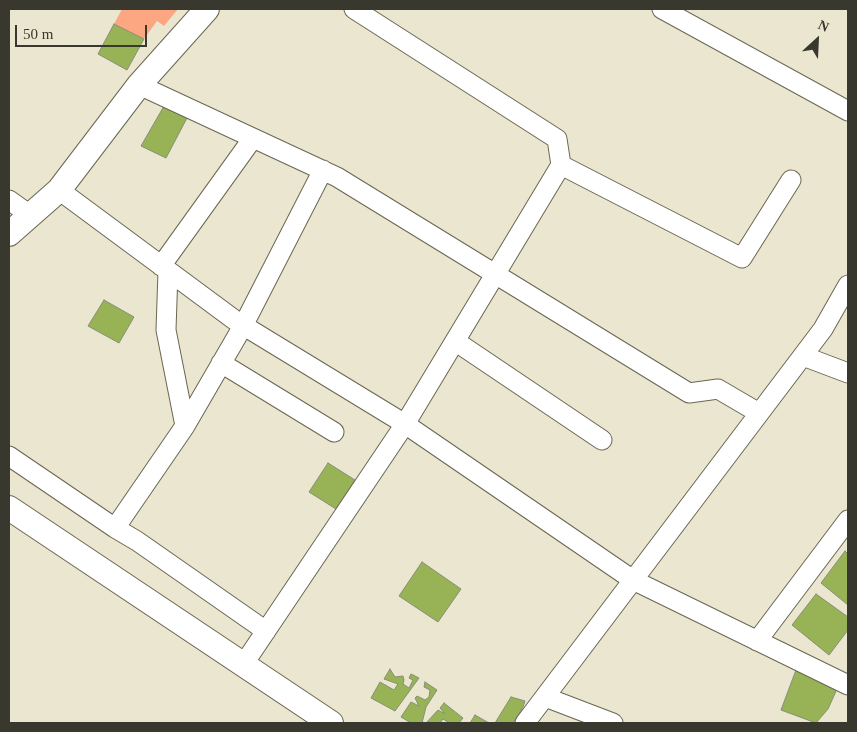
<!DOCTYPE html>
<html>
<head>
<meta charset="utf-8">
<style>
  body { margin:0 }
  #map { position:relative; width:857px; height:732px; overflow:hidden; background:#ebe6cf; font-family:Georgia,serif }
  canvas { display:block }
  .frame { position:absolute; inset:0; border:10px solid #39382f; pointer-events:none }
  .north { position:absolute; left:792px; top:15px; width:50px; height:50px; -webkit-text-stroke:4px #ebe6cf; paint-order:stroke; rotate:25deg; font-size:14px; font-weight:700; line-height:20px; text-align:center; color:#39382f }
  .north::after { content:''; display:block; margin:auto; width:18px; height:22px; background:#39382f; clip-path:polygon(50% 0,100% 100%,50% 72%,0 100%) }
  .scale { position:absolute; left:15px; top:25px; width:132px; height:22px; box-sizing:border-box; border:2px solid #39382f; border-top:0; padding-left:6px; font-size:15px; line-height:18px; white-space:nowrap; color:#39382f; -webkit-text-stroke:4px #ebe6cf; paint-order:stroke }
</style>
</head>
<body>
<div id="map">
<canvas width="857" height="732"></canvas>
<div class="frame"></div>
<div class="north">N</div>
<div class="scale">50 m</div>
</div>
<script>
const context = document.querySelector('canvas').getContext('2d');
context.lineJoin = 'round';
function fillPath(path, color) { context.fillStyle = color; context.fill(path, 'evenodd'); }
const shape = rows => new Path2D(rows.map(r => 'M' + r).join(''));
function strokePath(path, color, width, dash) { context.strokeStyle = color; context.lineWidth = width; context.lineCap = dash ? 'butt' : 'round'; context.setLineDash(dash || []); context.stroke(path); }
const green = shape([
  [122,9,178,9,164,26,157,21,144,39,114,24]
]);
const building = shape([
  [114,24,144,39,127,70,98,54,114,24],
  [164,106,187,118,166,158,141,146,164,106],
  [104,300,134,317,119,343,88,326,104,300],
  [328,463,355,480,336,509,309,492,328,463],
  [845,551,848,554,848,605,821,583,845,551],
  [422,562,461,589,438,622,399,596,422,562],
  [816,594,848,617,848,630,829,655,792,625,816,594],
  [390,669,395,677,403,676,404,680,403,684,409,688,413,680,409,678,411,674,419,678,395,711,371,698,380,682,394,690,398,684,384,679,390,669],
  [796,670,837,689,828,709,816,723,781,710,796,670],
  [425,682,437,690,426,707,422,723,411,723,401,717,411,702,419,706,415,698,417,696,425,700,429,697,430,690,424,687,425,682],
  [511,697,525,701,523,707,513,723,495,723,511,697],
  [444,703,463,718,459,723,447,723,448,722,443,719,440,723,426,723,438,710,445,714,440,708,444,703],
  [475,715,489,723,470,723,475,715]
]);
const minor = shape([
  [662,9,848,111],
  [139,85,337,177,689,393,718,389,759,413],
  [561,165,742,258,791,180],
  [59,190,236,321,405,424,633,580,848,685],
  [9,200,30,215],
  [161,266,253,138],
  [168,271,166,330,185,426],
  [455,341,602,440],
  [803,356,848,373],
  [221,363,334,432],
  [9,456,115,528,137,541,266,631],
  [115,528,185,426,243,326,323,170],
  [757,641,848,520],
  [243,665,405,424,561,165,557,139,354,9],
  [545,697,613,723],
  [525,723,823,329,848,285]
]);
const tertiary = shape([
  [9,234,59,190,139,85,207,9],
  [9,508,331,723]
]);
fillPath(green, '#fda782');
fillPath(building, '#97b356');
strokePath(building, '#868e79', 1);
strokePath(minor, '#6a6652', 21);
strokePath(tertiary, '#6a6652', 26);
strokePath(minor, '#fff', 19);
strokePath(tertiary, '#fff', 24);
</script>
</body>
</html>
